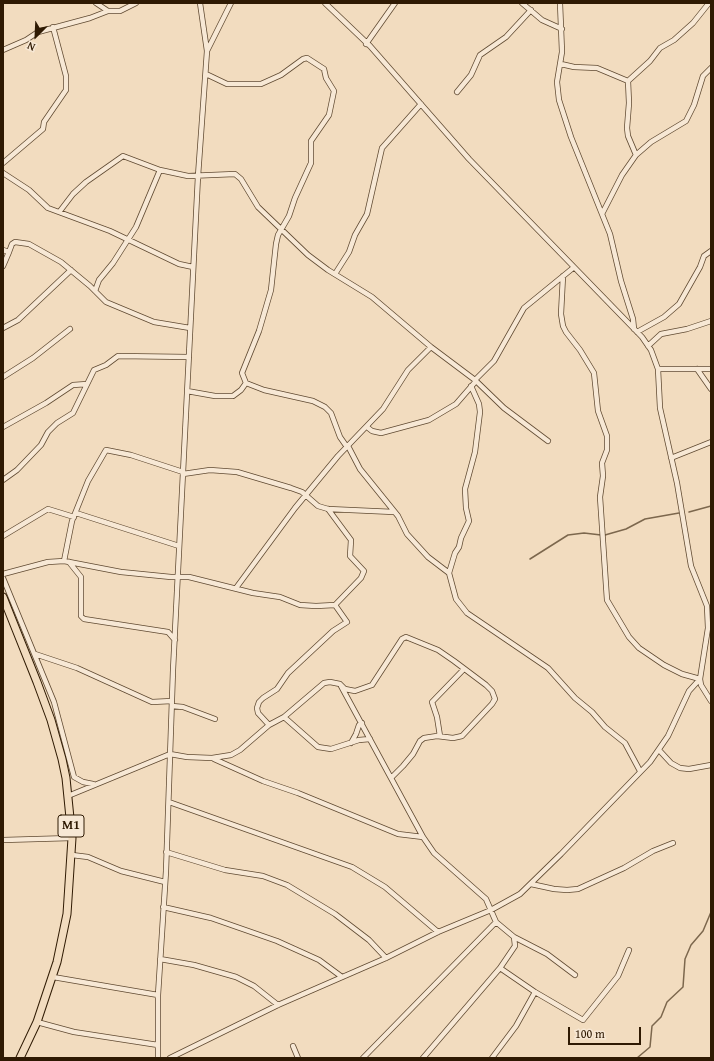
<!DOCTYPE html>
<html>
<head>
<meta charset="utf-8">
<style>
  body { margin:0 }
  #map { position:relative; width:714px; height:1061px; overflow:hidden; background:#f2dcbf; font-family:"Gentium Book Plus",serif }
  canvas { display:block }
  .frame { position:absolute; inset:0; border:4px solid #2f1a03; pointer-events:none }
  .north { position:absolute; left:16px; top:16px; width:40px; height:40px; -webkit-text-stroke:3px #f7e8d5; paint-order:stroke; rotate:204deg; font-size:11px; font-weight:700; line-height:16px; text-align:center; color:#2f1a03 }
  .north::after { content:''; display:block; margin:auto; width:14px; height:18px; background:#2f1a03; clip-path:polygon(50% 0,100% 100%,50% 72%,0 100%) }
  .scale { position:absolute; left:568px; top:1027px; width:73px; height:18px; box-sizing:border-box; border:2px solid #2f1a03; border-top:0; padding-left:5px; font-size:12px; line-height:14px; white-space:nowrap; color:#2f1a03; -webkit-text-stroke:3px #f7e8d5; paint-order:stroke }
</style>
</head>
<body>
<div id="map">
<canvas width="714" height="1061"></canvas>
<div class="frame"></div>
<div class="north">N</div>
<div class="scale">100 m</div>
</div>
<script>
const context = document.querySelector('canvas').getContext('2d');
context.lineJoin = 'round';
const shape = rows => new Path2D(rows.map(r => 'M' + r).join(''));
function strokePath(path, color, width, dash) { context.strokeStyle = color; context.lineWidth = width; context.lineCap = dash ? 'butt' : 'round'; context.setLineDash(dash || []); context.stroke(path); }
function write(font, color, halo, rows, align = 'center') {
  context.font = font + ' "Gentium Book Plus",serif'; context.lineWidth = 3; context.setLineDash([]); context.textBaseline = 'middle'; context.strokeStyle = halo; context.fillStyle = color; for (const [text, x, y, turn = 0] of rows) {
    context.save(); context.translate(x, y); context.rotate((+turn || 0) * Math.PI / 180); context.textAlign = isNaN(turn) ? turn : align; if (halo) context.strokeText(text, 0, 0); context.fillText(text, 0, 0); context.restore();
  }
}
const stream = shape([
  [689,512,711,506],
  [605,535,626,529,645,519,679,513],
  [530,559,568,535,584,533,601,535],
  [637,1058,650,1047,652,1026,661,1017,667,1002,683,987,685,959,691,945,703,931,711,912]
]);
const minor = shape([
  [96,3,108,11,120,11,136,3],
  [325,3,370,46,469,159,642,337,651,350,658,369,660,408,677,483,691,566,707,606,708,628,700,679,701,685,711,701],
  [522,3,542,20,562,29],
  [560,3,562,52,557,82,559,100,571,137,610,234,621,281,633,319,634,329],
  [366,44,395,3],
  [3,50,26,40,38,32,90,18,108,11],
  [207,51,231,3],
  [561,64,574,67,597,68,628,81,629,103,627,128,628,136,636,155],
  [206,74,227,84,261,84,281,75,303,59,307,58,324,69,326,78,334,91,329,115,311,141,311,163,295,198,289,216,278,235,276,244,271,290,259,331,242,373,246,383],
  [628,81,650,61,660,48,674,40,693,23,709,3],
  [457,92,471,75,480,55,506,37,531,10],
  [3,163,43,129,44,122,66,90,66,76,53,27],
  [3,173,29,190,48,208,110,231,179,264,193,267],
  [60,211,73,194,86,182,123,156,160,170,188,176,235,174,241,179,258,207,308,255,328,270,372,297,431,347,475,380,504,408,548,441],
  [602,214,622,175,636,155,651,142,686,121,694,105,703,76,711,68],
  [3,250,9,252,3,266],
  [9,252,12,244,15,242,29,244,61,262,90,286,106,302,154,322,190,328],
  [335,274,349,252,355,235,367,214,382,148,421,104],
  [563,276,561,314,563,326,566,332,580,350,594,373,598,411,607,436,607,450,602,463,603,476,600,497,607,600,629,637,639,648,664,665,682,674,700,679],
  [95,291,99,280,113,263,136,227,160,170],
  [3,328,18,320,71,270],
  [637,332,664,317,679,304,700,267,704,256,711,251],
  [648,346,661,334,687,329,711,321],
  [658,369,711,369],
  [697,369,711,389],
  [3,377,33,358,70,329],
  [475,380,494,361,524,308,573,268],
  [187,391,215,396,233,396,241,390,246,383,264,390,313,401,325,407,331,413,340,437,347,447],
  [3,427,46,403,73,385,87,384],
  [367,427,372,431,381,433,429,420,456,404,476,381],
  [348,446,360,469,398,516,407,534,428,557,449,573,456,599,467,613,548,668,575,698,592,712,605,727,625,743,640,771],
  [671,458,711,442],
  [183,474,210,470,237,472,291,488,302,492,318,506,328,509,394,512],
  [3,480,17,470,41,445,48,432,57,423,73,413,94,370,106,365,118,356,189,357],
  [76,513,179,546],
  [3,536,48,509,74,517],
  [64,561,72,521,88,481,106,450,131,455,183,472],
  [69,562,81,577,81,616,84,619,168,632,175,640],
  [449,573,455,553,459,547,461,538,469,521,466,508,465,489,475,452,480,412,479,404,471,386],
  [3,574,48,562,64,561,121,572,171,577,189,577,253,593,280,597,300,605,316,606,335,605,361,578,364,571,350,556,351,540,328,509],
  [3,578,54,702,74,777,83,782,93,784],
  [236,588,295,508,338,456,383,409,408,370,431,347],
  [35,654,77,668,152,702,172,701],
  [341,686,423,837],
  [172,706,183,707,215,719],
  [284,717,318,747,331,749,359,740,370,739],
  [269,725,258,713,257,708,259,702,263,698,277,689,288,673,333,631,347,622,335,605],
  [440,736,437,717,432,702,464,669],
  [351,743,356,734,359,725,362,723],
  [659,750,671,763,680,768,689,769,711,765],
  [214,759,263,781,298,793,398,834,423,837,434,853,486,899,496,922,514,937,515,946,500,968,535,992,583,1020,618,976,629,950],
  [68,796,170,754,187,757,212,758,231,755,240,750,269,725,284,717,324,683,330,682,340,684,345,689,355,691,372,685,402,639,406,637,438,650,454,661,486,685,492,691,495,699,492,704,462,736,453,738,437,736,424,738,420,741,413,754,403,766,392,777],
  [169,802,352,867,385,887,438,932],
  [3,840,72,838],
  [166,852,225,870,263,876,287,885,335,914,369,940,386,958],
  [72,855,88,857,121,871,165,882],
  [531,884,554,889,567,890,578,889,624,868,653,851,673,843],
  [163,907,211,918,277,941,319,960,342,977],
  [514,937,547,954,575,975],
  [160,959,194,965,236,977,254,986,278,1005],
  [53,977,158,995],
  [37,1022,74,1032,158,1045],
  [293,1046,298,1058],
  [158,1058,158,995,166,871,173,670,198,176,207,51,200,3],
  [170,1058,278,1005,386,958,438,932,491,910,520,894,561,854,650,762,668,736,689,691,700,679],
  [363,1058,496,922],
  [423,1058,500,968],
  [492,1058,516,1026,535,992]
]);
const primary = shape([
  [3,597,37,682,51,720,62,759,66,778,72,838,67,914,57,962,37,1022,20,1058]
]);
const shields = [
  [71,826,26]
];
const shieldNames = [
  ["M1",71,826]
];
strokePath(stream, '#7c674d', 1.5);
strokePath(minor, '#604a32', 6);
strokePath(primary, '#2f1a03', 9);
strokePath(minor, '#f7e8d5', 4.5);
strokePath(primary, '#f2dcbf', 7);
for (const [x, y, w] of shields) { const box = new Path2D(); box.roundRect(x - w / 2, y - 11, w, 22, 3); context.fillStyle = '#f7e8d5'; context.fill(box); strokePath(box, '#2f1a03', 1); }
write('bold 13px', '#2f1a03', null, shieldNames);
</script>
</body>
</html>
